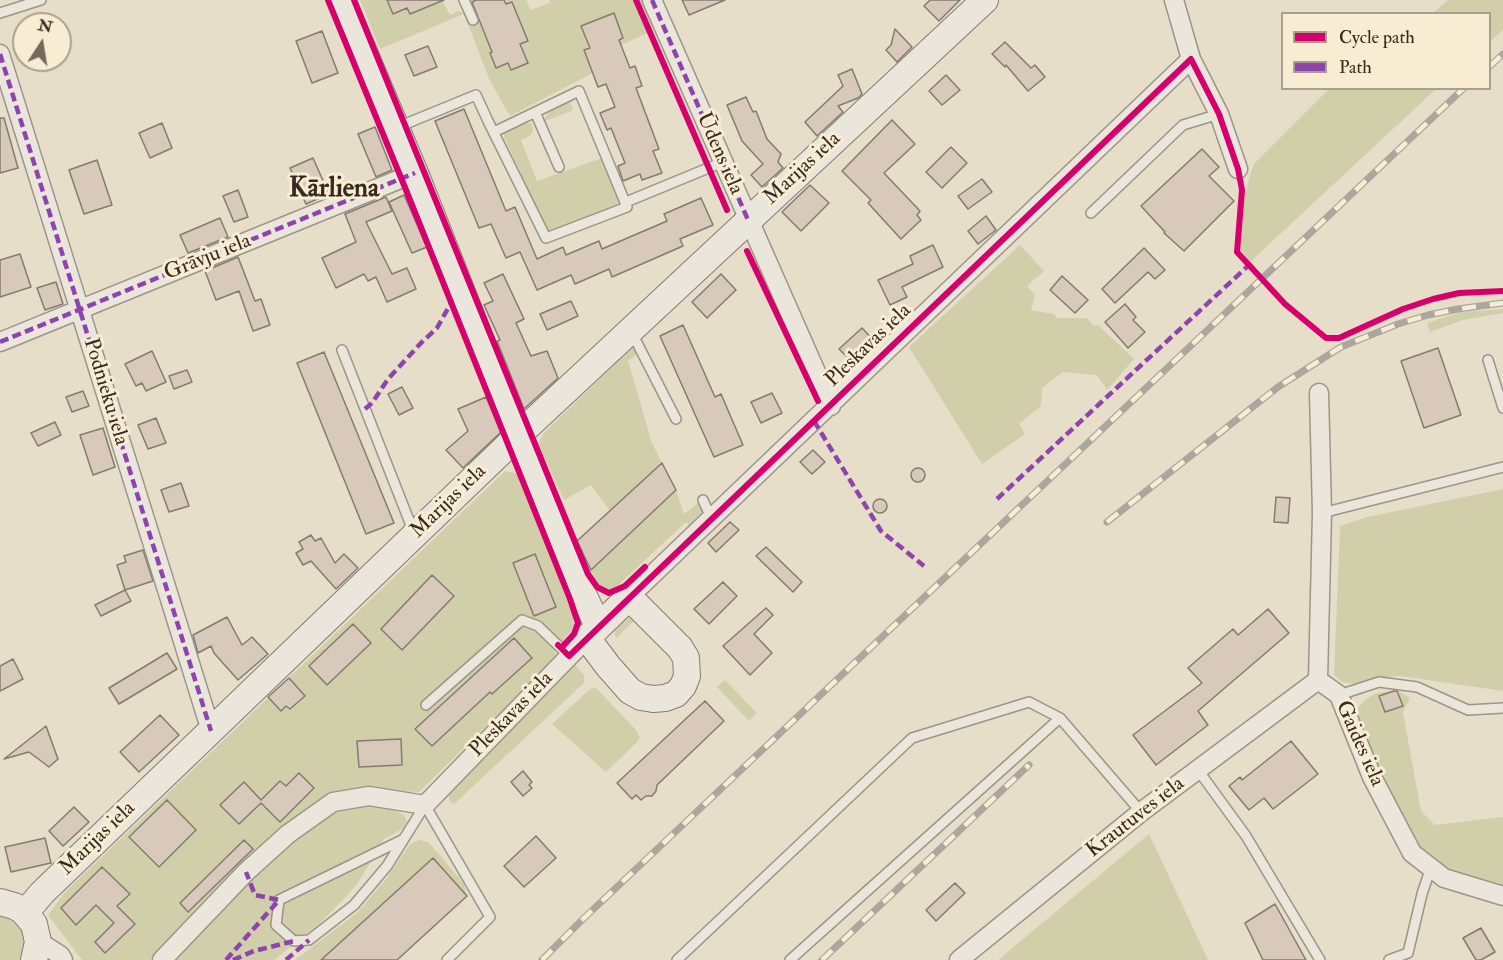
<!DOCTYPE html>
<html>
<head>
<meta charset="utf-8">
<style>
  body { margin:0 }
  #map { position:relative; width:1503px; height:960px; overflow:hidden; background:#e7dec9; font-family:"IM FELL Double Pica",serif }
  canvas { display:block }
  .legend { position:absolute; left:1281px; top:12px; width:210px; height:78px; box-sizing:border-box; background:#f8edd3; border:2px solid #aa9f8c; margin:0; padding:8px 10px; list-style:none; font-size:18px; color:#362a22 }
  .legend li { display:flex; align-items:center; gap:12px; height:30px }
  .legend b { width:30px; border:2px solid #aa9f8c }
  .north { position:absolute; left:12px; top:12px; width:60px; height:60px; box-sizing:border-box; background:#f8edd3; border:2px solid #aa9f8c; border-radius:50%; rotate:12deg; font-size:16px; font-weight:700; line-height:24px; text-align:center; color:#362a22 }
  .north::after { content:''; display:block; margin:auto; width:21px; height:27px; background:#74695c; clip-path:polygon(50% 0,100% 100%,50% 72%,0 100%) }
</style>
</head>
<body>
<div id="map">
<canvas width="1503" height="960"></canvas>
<ul class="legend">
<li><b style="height:8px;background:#d6006c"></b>Cycle path</li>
<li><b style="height:8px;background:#8e44ad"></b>Path</li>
</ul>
<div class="north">N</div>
</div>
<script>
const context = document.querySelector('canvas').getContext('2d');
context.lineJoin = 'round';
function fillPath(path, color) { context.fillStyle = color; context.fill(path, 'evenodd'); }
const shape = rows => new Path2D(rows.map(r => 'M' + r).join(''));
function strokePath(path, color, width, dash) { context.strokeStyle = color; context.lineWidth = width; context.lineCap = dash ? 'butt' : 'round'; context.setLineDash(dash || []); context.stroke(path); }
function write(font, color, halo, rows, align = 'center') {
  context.font = font + ' "IM FELL Double Pica",serif'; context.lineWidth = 6; context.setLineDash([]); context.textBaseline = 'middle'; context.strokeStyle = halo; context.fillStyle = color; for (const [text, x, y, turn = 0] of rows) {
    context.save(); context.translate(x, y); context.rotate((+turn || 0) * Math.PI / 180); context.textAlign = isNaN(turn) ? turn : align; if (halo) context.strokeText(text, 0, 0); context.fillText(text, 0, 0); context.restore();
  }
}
const green = shape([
  [360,0,387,0,407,8,410,14,426,8,423,0,442,0,450,15,458,11,464,13,470,10,468,3,471,2,471,0,526,0,531,10,549,3,550,0,642,0,653,25,648,33,621,45,619,40,623,38,614,14,581,26,590,48,585,50,593,73,510,116,490,81,464,14,380,49],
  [1448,0,1503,0,1503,30,1490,42,1490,14,1433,13],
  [1329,89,1436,89,1250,262,1240,248,1243,203,1251,172,1254,164],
  [569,101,573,108,571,111,545,121,545,118,550,110],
  [527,122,532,124,533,131,530,136,521,140,537,181,602,158,619,201,618,207,551,231,546,228,504,137,504,133],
  [1020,245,1044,271,1027,286,1035,295,1031,310,1054,314,1057,318,1087,318,1094,326,1098,325,1134,359,1107,390,1097,375,1063,372,1042,388,1041,406,1019,424,1025,434,982,464,909,347],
  [1503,309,1503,313,1463,320,1430,332,1427,323,1461,312],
  [628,344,639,352,628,361,652,443,662,463,610,511,591,485,564,500,538,444,544,433,615,364,615,352],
  [505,471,518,474,573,615,574,625,571,631,554,651,558,656,419,792,382,790,331,793,307,808,249,862,154,960,82,960,48,915,65,892],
  [1503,489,1503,691,1400,676,1378,678,1355,684,1342,682,1334,675,1340,526,1367,517],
  [676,490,684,514,699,502,703,509,703,516,698,523,689,525,686,522,616,587,611,590,598,584,591,570],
  [625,616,636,619,616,638,614,629],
  [574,664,584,675,584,683,454,804,450,802,449,794],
  [725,680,757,713,749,721,717,687],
  [595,687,636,730,640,738,636,743,606,772,552,724,589,690],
  [1397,690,1410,698,1403,712,1421,811,1435,825,1503,817,1503,890,1452,873,1418,849,1397,814,1356,719,1357,709,1365,700,1376,693],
  [375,803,403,814,407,821,404,828,384,839,358,883,341,902,321,922,274,960,172,960,286,845,324,816,349,806],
  [1149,834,1208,960,998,960],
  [420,840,428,842,437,852,464,884,467,896,433,858,321,960,295,960,358,912,386,879,410,844],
  [0,914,9,916,22,929,25,946,19,960,0,960]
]);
const building = shape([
  [387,0,444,0,410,14,407,8,393,14,387,0],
  [476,0,504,0,506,4,512,2,528,41,520,44,528,63,511,70,508,63,496,68,490,53,492,52,472,2,476,0],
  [682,0,725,0,689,15,682,0],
  [930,0,960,0,939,21,924,6,930,0],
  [614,13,623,38,619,40,630,68,635,66,642,86,636,88,659,149,653,151,662,173,642,180,640,174,623,181,618,166,625,163,611,128,607,130,600,113,615,107,606,84,598,87,584,50,590,48,581,26,614,13],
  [895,29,912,47,897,62,886,50,891,45,895,29],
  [322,31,338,73,312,83,296,41,322,31],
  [1005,42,1031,68,1035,65,1045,77,1028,91,1006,65,1005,67,992,54,1005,42],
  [428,46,437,67,414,76,405,55,428,46],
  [852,69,862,94,858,98,838,106,843,112,817,136,805,122,843,86,838,75,852,69],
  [946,75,960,90,942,105,929,91,946,75],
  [746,97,753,112,756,111,767,139,781,154,778,162,783,168,762,187,751,175,763,164,742,141,727,105,746,97],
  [464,109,506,211,515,207,537,259,563,247,566,255,599,241,602,249,667,221,664,214,701,198,713,225,680,239,683,246,612,277,609,269,575,284,571,275,537,290,520,252,506,258,491,224,479,228,435,121,464,109],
  [0,118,4,118,18,168,0,173,0,118],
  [892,120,915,144,884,173,920,211,917,215,921,220,901,239,868,203,871,200,842,171,892,120],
  [162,123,172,148,150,158,139,133,162,123],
  [375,127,392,170,376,177,358,134,375,127],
  [951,147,967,163,942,188,926,172,951,147],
  [1202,149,1219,167,1209,176,1234,201,1184,251,1164,233,1165,232,1141,206,1202,149],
  [313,158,329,194,306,204,290,168,313,158],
  [97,160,112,205,84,214,69,170,97,160],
  [982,179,992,192,968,209,958,196,982,179],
  [810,185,829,203,801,231,782,212,810,185],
  [238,190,248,217,234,222,223,196,238,190],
  [404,195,427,247,412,253,389,202,404,195],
  [386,197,392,211,366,222,392,274,407,268,416,289,387,302,376,277,368,281,364,274,336,288,322,258,356,242,345,214,386,197],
  [986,216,996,230,978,244,968,231,986,216],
  [220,218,228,237,188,253,180,235,220,218],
  [933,245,943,267,902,287,907,297,890,305,878,280,913,264,910,256,933,245],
  [1144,248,1165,270,1155,279,1148,272,1115,303,1102,289,1144,248],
  [20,254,31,287,0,297,0,260,20,254],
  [238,257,255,301,261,299,270,325,253,331,239,291,216,300,205,271,238,257],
  [503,274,524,319,516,323,531,356,547,351,558,378,524,409,497,341,500,340,484,305,493,301,484,283,503,274],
  [721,274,736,290,707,318,692,302,721,274],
  [1062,276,1088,300,1075,313,1050,290,1062,276],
  [56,282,63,304,45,310,37,288,56,282],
  [571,301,578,316,547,330,540,314,571,301],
  [1125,304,1136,317,1133,320,1145,332,1128,348,1105,322,1125,304],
  [683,325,715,397,721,394,743,445,714,457,660,336,683,325],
  [862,328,877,344,855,365,839,349,862,328],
  [1438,348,1461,415,1424,428,1401,361,1438,348],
  [152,351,166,382,146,391,142,383,136,386,125,364,152,351],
  [324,352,394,523,366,534,297,363,324,352],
  [187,370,192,382,174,389,169,376,187,370],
  [402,387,413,408,399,415,388,394,402,387],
  [83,391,89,406,72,412,66,397,83,391],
  [772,393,782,413,761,423,751,402,772,393],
  [486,397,501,432,463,468,446,450,468,431,458,409,486,397],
  [156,418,166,443,148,449,138,425,156,418],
  [55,422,61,435,38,446,31,433,55,422],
  [103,428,115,467,93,475,80,435,103,428],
  [813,450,825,462,812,474,800,462,813,450],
  [662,463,676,490,591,570,577,541,662,463],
  '911 475a7 7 0 1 1 14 0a7 7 0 1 1-14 0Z',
  [181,483,189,506,169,512,161,490,181,483],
  [1276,497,1290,498,1288,523,1274,522,1276,497],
  '873 506a7 7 0 1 1 14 0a7 7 0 1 1-14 0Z',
  [730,522,739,530,716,552,708,543,730,522],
  [311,535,315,541,321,538,335,563,344,554,358,568,336,589,311,561,303,565,296,553,303,549,299,542,311,535],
  [766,547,802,582,793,592,756,556,766,547],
  [143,550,153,581,125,590,131,601,101,616,95,605,125,590,117,565,126,562,124,556,143,550],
  [535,554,556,607,534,616,513,563,535,554],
  [432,575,454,596,402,650,381,629,432,575],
  [723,582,737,596,709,624,694,609,723,582],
  [766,608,773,615,754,634,772,653,750,675,723,646,766,608],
  [1268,609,1289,633,1198,711,1208,725,1156,765,1133,735,1202,683,1188,668,1233,629,1238,635,1268,609],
  [227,617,242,645,252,637,268,654,238,680,214,653,211,646,198,653,193,635,227,617],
  [353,624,371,643,327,685,309,666,353,624],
  [514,638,532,658,492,694,490,692,432,746,415,729,514,638],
  [167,653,177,669,119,704,109,688,167,653],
  [13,659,23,679,0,691,0,666,13,659],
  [289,678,305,696,290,709,286,706,281,711,268,697,289,678],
  [1394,691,1397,691,1403,706,1385,712,1379,696,1394,691],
  [705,701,724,721,657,785,656,791,652,796,646,796,641,800,636,795,632,799,617,783,705,701],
  [160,715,179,735,139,772,120,752,160,715],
  [46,726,58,759,49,767,29,752,4,759,46,726],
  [401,739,402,765,359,767,357,741,401,739],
  [1291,741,1318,774,1273,809,1264,798,1249,810,1229,786,1240,777,1242,780,1291,741],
  [523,771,532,782,529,785,532,788,523,796,511,782,523,771],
  [299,773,314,788,280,822,261,803,239,824,220,805,244,782,261,800,280,781,286,786,299,773],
  [167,800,196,830,159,867,129,837,167,800],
  [74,807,89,822,63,846,49,831,74,807],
  [536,836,556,858,524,887,504,866,536,836],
  [45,838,51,863,11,872,5,847,45,838],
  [244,840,253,849,188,912,180,903,244,840],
  [433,858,467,896,397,960,321,960,433,858],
  [102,867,130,894,117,906,135,924,105,953,95,942,114,923,96,905,76,925,61,908,102,867],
  [955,883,965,893,936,921,926,910,955,883],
  [1275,904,1306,960,1263,960,1245,923,1275,904],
  [1481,928,1495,952,1481,960,1476,960,1463,938,1481,928]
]);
const lane = shape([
  [464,0,473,20],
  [0,13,41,0],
  [535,112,559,167],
  [398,127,476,95,488,121,546,238,627,207,579,91,494,132],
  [626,202,723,162],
  [1091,213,1183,125,1219,114],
  [632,333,676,419],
  [342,350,414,533],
  [1488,360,1503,408],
  [703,500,711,518],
  [1322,513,1503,467],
  [1339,695,1379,682,1417,687,1468,710,1503,708],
  [426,705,522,620,538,626,569,656],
  [1198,770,1246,836,1320,960],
  [404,839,279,900,276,925,294,941,309,940,354,905,387,866,425,805,490,917,447,960],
  [677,960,912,738,1029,702,1060,718,1141,812],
  [790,960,1060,718],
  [1389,960,1408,953,1422,894,1431,867]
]);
const street = shape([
  [652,0,831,406],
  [1174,0,1191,59,1219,114,1238,169],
  [0,54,211,731],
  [0,342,415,173],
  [629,597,1191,59],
  [1318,680,1339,695,1372,777,1412,853,1444,878,1503,896],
  [1318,680,1322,513,1319,393],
  [38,941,60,955,63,960],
  [162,960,246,872,288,834,333,802,369,796,425,805,587,638],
  [959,960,1141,812,1318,680]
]);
const secondary = shape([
  [342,0,415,173,569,564,598,626],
  [629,597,680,648,686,658,687,676,683,686,676,694,665,698,653,699,641,697,630,691,608,666,587,638,629,597],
  [0,902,14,906,22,910,34,924,38,942,34,960],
  [25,913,42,893,527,427,985,0]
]);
const rail = shape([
  [1490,66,1503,54],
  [1107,522,1278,387,1341,347,1398,324,1428,315,1458,309,1503,303],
  [542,960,583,919,1464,88],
  [822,960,1029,765]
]);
const quiet = shape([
  [652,0,748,220],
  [0,54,211,731],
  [0,342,415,173],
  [365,409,372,403,388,379,421,343,437,328,451,303],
  [814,421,881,531,924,566],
  [997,499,1249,265],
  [226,960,279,900,255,895,246,872],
  [233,960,254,951,294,941],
  [286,960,309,940]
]);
const cycleway = shape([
  [328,0,406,190,570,599,578,623,574,634,563,646],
  [354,0,588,574,597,587,609,593,625,586,645,567],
  [636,0,727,210],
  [747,251,818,401],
  [558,645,569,656,1191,59,1219,114,1238,169,1242,190,1237,252,1285,304,1326,338,1339,338,1403,309,1433,299,1459,293,1503,291]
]);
const streetNames = [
  ["Ūdens iela",719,154,66],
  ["Marijas iela",803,169,-43],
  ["Grāvju iela",208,258,-22],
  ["Pleskavas iela",869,346,-44],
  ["Podnieku iela",105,392,73],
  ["Marijas iela",449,502,-44],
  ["Pleskavas iela",512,715,-46],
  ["Gaides iela",1359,744,66],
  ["Krautuves iela",1136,818,-38],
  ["Marijas iela",98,839,-44]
];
const districtNames = [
  ["Kārliena",334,190]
];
fillPath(green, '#d1cfa9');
fillPath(building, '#d9c9bb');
strokePath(building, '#827c70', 1.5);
strokePath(lane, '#9b9488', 12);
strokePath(street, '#9b9488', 21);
strokePath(secondary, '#827c70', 28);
strokePath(lane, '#ebe6dc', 9);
strokePath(street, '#ebe6dc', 18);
strokePath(secondary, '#ebe6dc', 26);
strokePath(rail, '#aba69e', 7);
strokePath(rail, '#f8edd3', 4.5, [14]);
strokePath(quiet, '#8e44ad', 4.5, [9, 4.5]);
strokePath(cycleway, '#d6006c', 6);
write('21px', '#362a22', '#f8edd3', streetNames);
write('bold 27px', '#362a22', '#f8edd3', districtNames);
</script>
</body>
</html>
